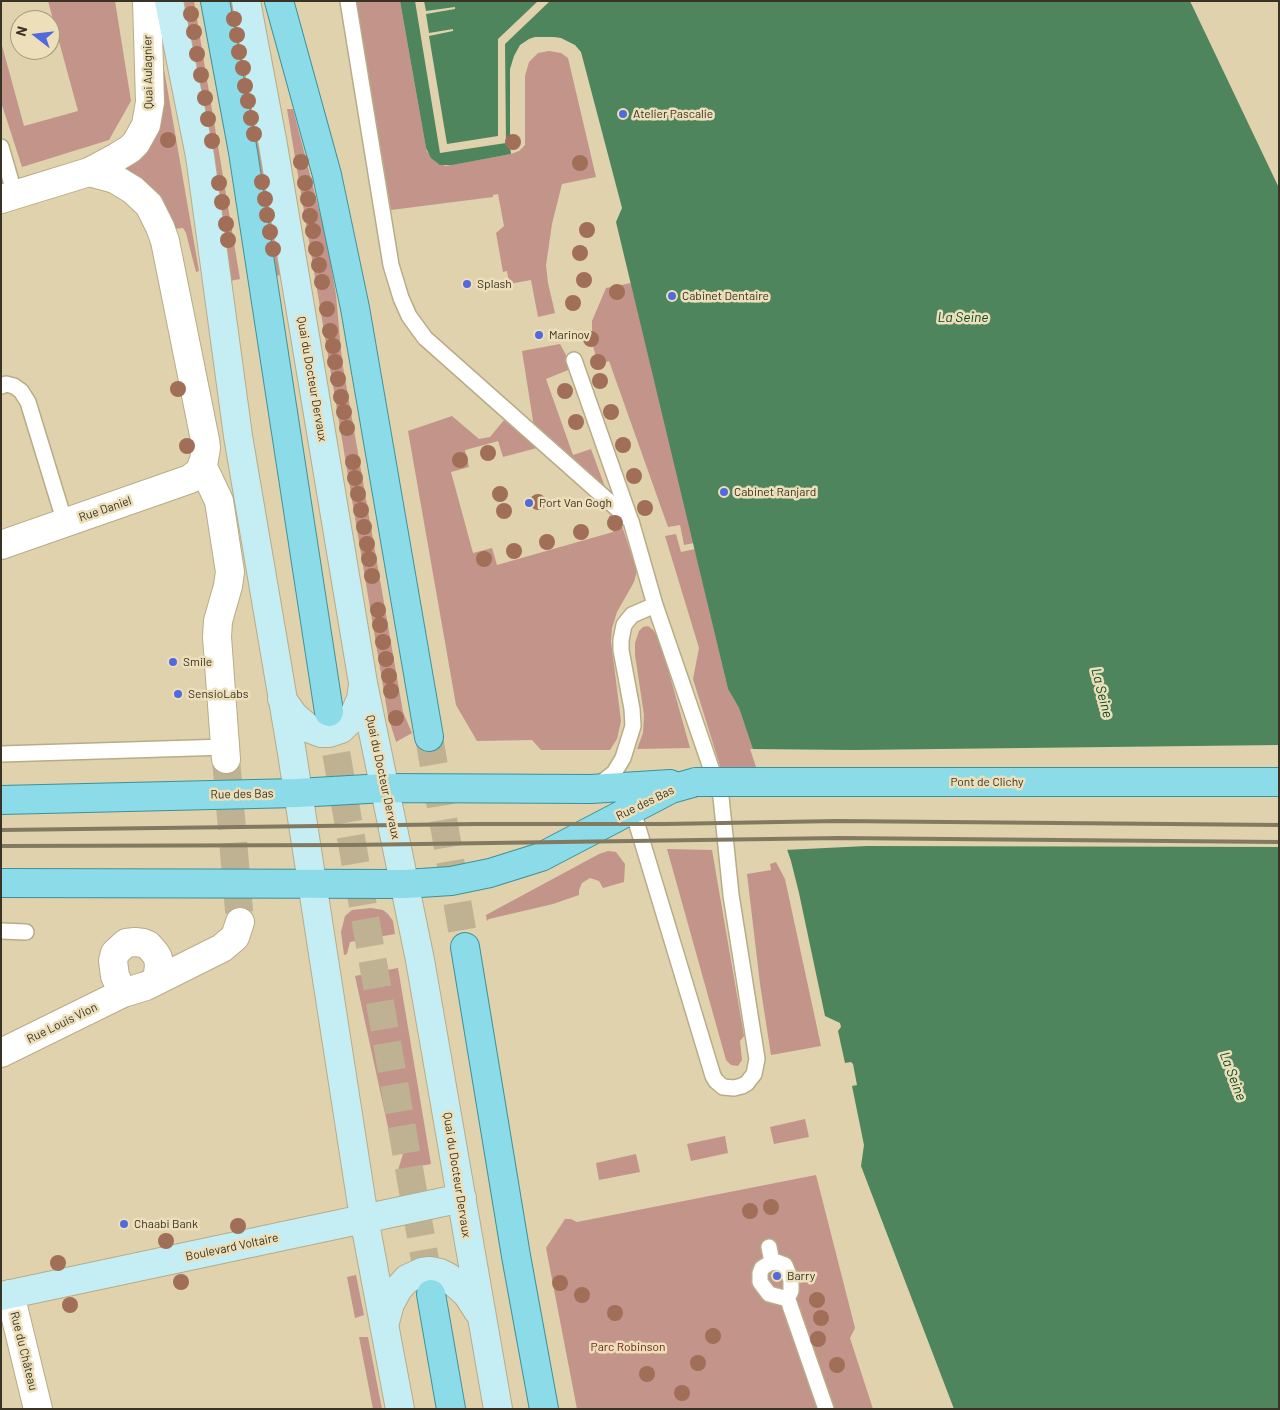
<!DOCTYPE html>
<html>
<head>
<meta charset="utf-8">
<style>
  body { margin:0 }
  #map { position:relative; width:1280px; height:1410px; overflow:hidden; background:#dfd2ad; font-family:Barlow,sans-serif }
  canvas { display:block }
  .frame { position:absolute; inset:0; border:2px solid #383324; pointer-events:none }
  .north { position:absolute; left:10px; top:10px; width:50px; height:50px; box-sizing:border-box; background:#ecdfb9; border:1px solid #a49a7d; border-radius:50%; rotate:286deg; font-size:14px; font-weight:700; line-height:20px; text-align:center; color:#383324 }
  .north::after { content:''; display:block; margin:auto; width:18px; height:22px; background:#5369de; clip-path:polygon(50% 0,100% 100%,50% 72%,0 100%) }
</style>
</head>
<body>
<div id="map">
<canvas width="1280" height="1410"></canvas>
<div class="frame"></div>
<div class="north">N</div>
</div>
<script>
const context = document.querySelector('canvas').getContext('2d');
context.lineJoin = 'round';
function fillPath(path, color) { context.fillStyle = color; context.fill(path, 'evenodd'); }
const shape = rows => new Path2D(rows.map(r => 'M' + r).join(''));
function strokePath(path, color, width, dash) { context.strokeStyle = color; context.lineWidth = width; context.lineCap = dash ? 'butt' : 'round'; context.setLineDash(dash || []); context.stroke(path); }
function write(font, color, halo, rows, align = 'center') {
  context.font = font + ' Barlow,sans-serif'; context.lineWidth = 5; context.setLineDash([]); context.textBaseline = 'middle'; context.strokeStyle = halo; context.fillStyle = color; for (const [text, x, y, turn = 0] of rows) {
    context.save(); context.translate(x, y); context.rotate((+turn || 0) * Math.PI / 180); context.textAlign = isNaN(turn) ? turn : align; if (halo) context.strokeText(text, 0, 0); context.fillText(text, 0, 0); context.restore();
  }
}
const green = shape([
  [48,1,115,1,131,101,109,140,22,167,1,102,1,42,24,126,78,111],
  [184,1,194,1,240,279,230,281],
  [226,1,236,1,283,275,273,276],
  [356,1,400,1,426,148,427,152,445,166,511,154,519,151,525,145,525,76,529,62,538,53,549,51,561,53,568,58,596,177,562,184,552,224,546,265,548,283,555,313,538,317,531,280,509,284,507,271,503,272,496,233,504,226,498,194,493,195,493,197,391,210],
  [162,58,199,271,196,272,186,233,183,228,174,229,116,167,148,148,155,137,159,124],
  [287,109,293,109,327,241,336,295,342,361,403,712,412,733,396,742,388,716],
  [631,283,694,543,684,545,680,525,668,527,609,361,598,365,592,342,592,321,606,288],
  [560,344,573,368,546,379,573,455,591,449,605,487,534,427,522,351],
  [452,416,479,439,490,437,504,420,537,448,503,457,498,441,484,445,465,450,469,467,451,472,473,553,492,548,497,565,613,532,609,516,611,515,621,523,637,571,634,582,617,612,612,628,611,641,621,721,617,739,610,750,541,750,532,740,477,741,456,705,408,431],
  [676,534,681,552,695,549,728,689,739,708,764,780,725,782,693,679,699,648,665,536],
  [648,626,653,630,660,640,690,748,637,749,643,733,644,715,635,655,635,643,639,631,643,627],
  [667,849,712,850,744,1036,740,1041,742,1060,738,1066,731,1065,726,1060],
  [608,851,616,852,625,864,624,882,603,888,599,881,590,878,582,883,579,890,579,895,553,904,489,919,487,921,486,915,599,854],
  [776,862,785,879,821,1046,771,1055,760,984,747,874,771,870,770,864],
  [371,908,383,910,388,914,393,921,395,934,350,942,347,954,344,955,341,932,345,916,352,910],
  [398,968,431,1164,398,1170,403,1154,399,1146,391,1141,355,976],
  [805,1119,809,1137,774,1144,770,1127],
  [725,1136,728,1153,691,1161,687,1144],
  [636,1154,640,1172,599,1180,596,1163],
  [816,1175,855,1328,850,1338,873,1409,577,1409,546,1248,565,1219,571,1219,577,1222],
  [356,1275,364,1315,355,1318,347,1277],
  [359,1337,368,1337,382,1409,373,1409]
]);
const water = shape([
  [400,1,1190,1,1279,188,1279,1409,954,1409,861,1166,864,1145,852,1086,857,1085,853,1064,851,1062,845,1063,838,1031,841,1027,840,1023,825,1016,799,893,791,861,739,708,728,689,616,222,622,208,581,52,575,45,561,38,554,37,535,37,529,39,520,45,514,56,510,69,510,146,511,154,452,165,440,165,431,158,426,148]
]);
const pier = shape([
  [415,1,424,1,426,11,455,7,455,9,426,14,429,33,453,29,453,31,429,36,447,144,498,136,498,39,538,1,550,1,505,44,506,143,440,153],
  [1279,745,1279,847,867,846,784,850,750,749,854,750]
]);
const streetTunnel = shape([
  [226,759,240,922]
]);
const primaryTunnel = shape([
  [329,712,431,1294],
  [429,737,465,947]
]);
const lane = shape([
  [348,1,391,265,401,298,409,316,425,338,631,521,655,605,721,797,731,895,757,1059,754,1074,747,1083,742,1086,734,1088,723,1087,716,1081,713,1076,632,808],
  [1,147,15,195],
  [574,360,630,519],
  [1,386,6,384,14,386,21,391,28,402,65,523],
  [1,754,226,747],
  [597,786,614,773,623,758,633,726,632,709,621,650,621,640,624,625,632,615,655,605],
  [1,931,26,932],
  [769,1247,772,1262],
  [777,1262,785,1265,791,1280,791,1291,789,1295,784,1298,769,1294,760,1282,760,1273,762,1268,770,1263,777,1262],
  [787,1297,826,1409]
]);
const street = shape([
  [1,199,89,172,117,157,130,149,136,143,146,125,150,102,147,1],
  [202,465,219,501,230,572,228,586,218,621,217,637,226,759],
  [1,545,190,479,200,471,204,460,206,448,205,440,165,241,160,227,149,205,133,190,115,179,89,172],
  [123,993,115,976,113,961,115,953,126,943,135,942,143,943,148,945,155,953,158,958,159,966,157,980],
  [1,1053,123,993,146,986,222,948,235,937,240,922],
  [10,1294,38,1409]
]);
const secondary = shape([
  [169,1,200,156,238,436,291,747,364,1218,400,1409],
  [246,1,273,145,363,683,420,960,498,1409],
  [282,699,294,716,308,728,321,733,329,733,341,729,353,717,361,699,363,685],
  [1,1296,462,1198],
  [385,1322,390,1304,398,1289,407,1279,422,1272,430,1271,440,1273,448,1277,467,1294,478,1311]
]);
const primary = shape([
  [215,1,243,152,329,712],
  [279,1,327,175,355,308,429,737],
  [1,800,297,793,385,788,591,789,670,784],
  [1,883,405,884,451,881,490,873,541,857,671,789,696,782],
  [465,947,516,1256,544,1409],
  [431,1294,451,1409]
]);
const rail = shape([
  [1,830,477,824,665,824,837,821,1279,825],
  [1,846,351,845,839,838,1279,842]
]);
const primaryBridge = shape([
  [696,782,1279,782]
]);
const trees = [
  [191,14],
  [234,19],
  [194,32],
  [237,35],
  [239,52],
  [197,54],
  [243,68],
  [201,75],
  [245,86],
  [205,98],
  [248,101],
  [251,118],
  [208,119],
  [254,134],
  [168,140],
  [212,141],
  [513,142],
  [301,162],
  [580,163],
  [262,182],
  [219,183],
  [305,183],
  [265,199],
  [308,199],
  [222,202],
  [267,215],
  [310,216],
  [226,224],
  [587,230],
  [313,231],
  [270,232],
  [228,240],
  [273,249],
  [316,249],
  [580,253],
  [319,265],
  [584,280],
  [322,282],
  [617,292],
  [573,303],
  [327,309],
  [330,331],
  [591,339],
  [333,346],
  [335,362],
  [598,362],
  [338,379],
  [600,381],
  [178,389],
  [565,391],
  [341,397],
  [344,412],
  [611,412],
  [576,422],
  [347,428],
  [623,445],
  [187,446],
  [488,453],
  [460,460],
  [353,462],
  [634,476],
  [355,478],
  [358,494],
  [500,494],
  [538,502],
  [645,508],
  [361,510],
  [504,511],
  [615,523],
  [364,527],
  [581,532],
  [547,542],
  [367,544],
  [514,551],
  [369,559],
  [484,559],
  [372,576],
  [378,610],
  [380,625],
  [383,642],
  [386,659],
  [389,676],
  [391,691],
  [396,718],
  [771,1207],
  [750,1211],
  [238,1226],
  [166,1241],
  [58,1263],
  [181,1282],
  [560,1283],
  [582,1295],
  [817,1300],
  [70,1305],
  [615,1313],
  [821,1318],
  [713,1336],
  [818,1339],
  [698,1363],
  [837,1365],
  [647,1374],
  [682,1393]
];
const markers = [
  [623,114,5,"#5369de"],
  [467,284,5,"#5369de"],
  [672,296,5,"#5369de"],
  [539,335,5,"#5369de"],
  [724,492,5,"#5369de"],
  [529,503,5,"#5369de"],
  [173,662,5,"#5369de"],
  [178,694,5,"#5369de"],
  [124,1224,5,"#5369de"],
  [777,1276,5,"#5369de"]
];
const streetNames = [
  ["Quai Aulagnier",148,72,-91],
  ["Quai du Docteur Dervaux",312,379,80],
  ["Rue Daniel",105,509,-19],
  ["Quai du Docteur Dervaux",383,777,78],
  ["Pont de Clichy",987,782],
  ["Rue des Bas",242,794,-1],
  ["Rue des Bas",645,803,-26],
  ["Rue Louis Vion",62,1023,-26],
  ["Quai du Docteur Dervaux",457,1175,81],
  ["Boulevard Voltaire",232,1247,-12],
  ["Rue du Château",24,1351,76]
];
const poiNames = [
  ["Atelier Pascalie",633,114],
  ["Splash",477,284],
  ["Cabinet Dentaire",682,296],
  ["Marinov",549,335],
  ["Cabinet Ranjard",734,492],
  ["Port Van Gogh",539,503],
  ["Smile",183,662],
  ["SensioLabs",188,694],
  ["Chaabi Bank",134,1224],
  ["Barry",787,1276]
];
const parkNames = [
  ["Parc Robinson",628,1347]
];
const waterNames = [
  ["La Seine",963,317],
  ["La Seine",1102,693,76],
  ["La Seine",1233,1076,69]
];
fillPath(green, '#c3948a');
fillPath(water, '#4e855d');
fillPath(pier, '#dfd2ad');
strokePath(streetTunnel, '#beb292', 28, [28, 14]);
strokePath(primaryTunnel, '#beb292', 28, [28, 14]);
strokePath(lane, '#b8ac87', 18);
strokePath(street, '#b8ac87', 30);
strokePath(secondary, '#b8ac87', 30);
strokePath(primary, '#3c919a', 30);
strokePath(lane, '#fff', 15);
strokePath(street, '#fff', 28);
strokePath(secondary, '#c5edf4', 28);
strokePath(primary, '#8bdbe8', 28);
strokePath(rail, '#827961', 4);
strokePath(primaryBridge, '#3c919a', 30, []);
strokePath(primaryBridge, '#8bdbe8', 28);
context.fillStyle = '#a16e57';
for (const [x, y] of trees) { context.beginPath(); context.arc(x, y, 8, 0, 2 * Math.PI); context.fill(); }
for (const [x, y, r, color] of markers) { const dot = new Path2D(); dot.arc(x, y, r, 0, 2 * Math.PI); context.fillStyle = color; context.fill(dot); strokePath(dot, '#ecdfb9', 2); }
write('12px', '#383324', '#ecdfb9', streetNames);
write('12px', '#383324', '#ecdfb9', poiNames, 'left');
write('12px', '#6e1d11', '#ecdfb9', parkNames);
write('italic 14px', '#064b24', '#ecdfb9', waterNames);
</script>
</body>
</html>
